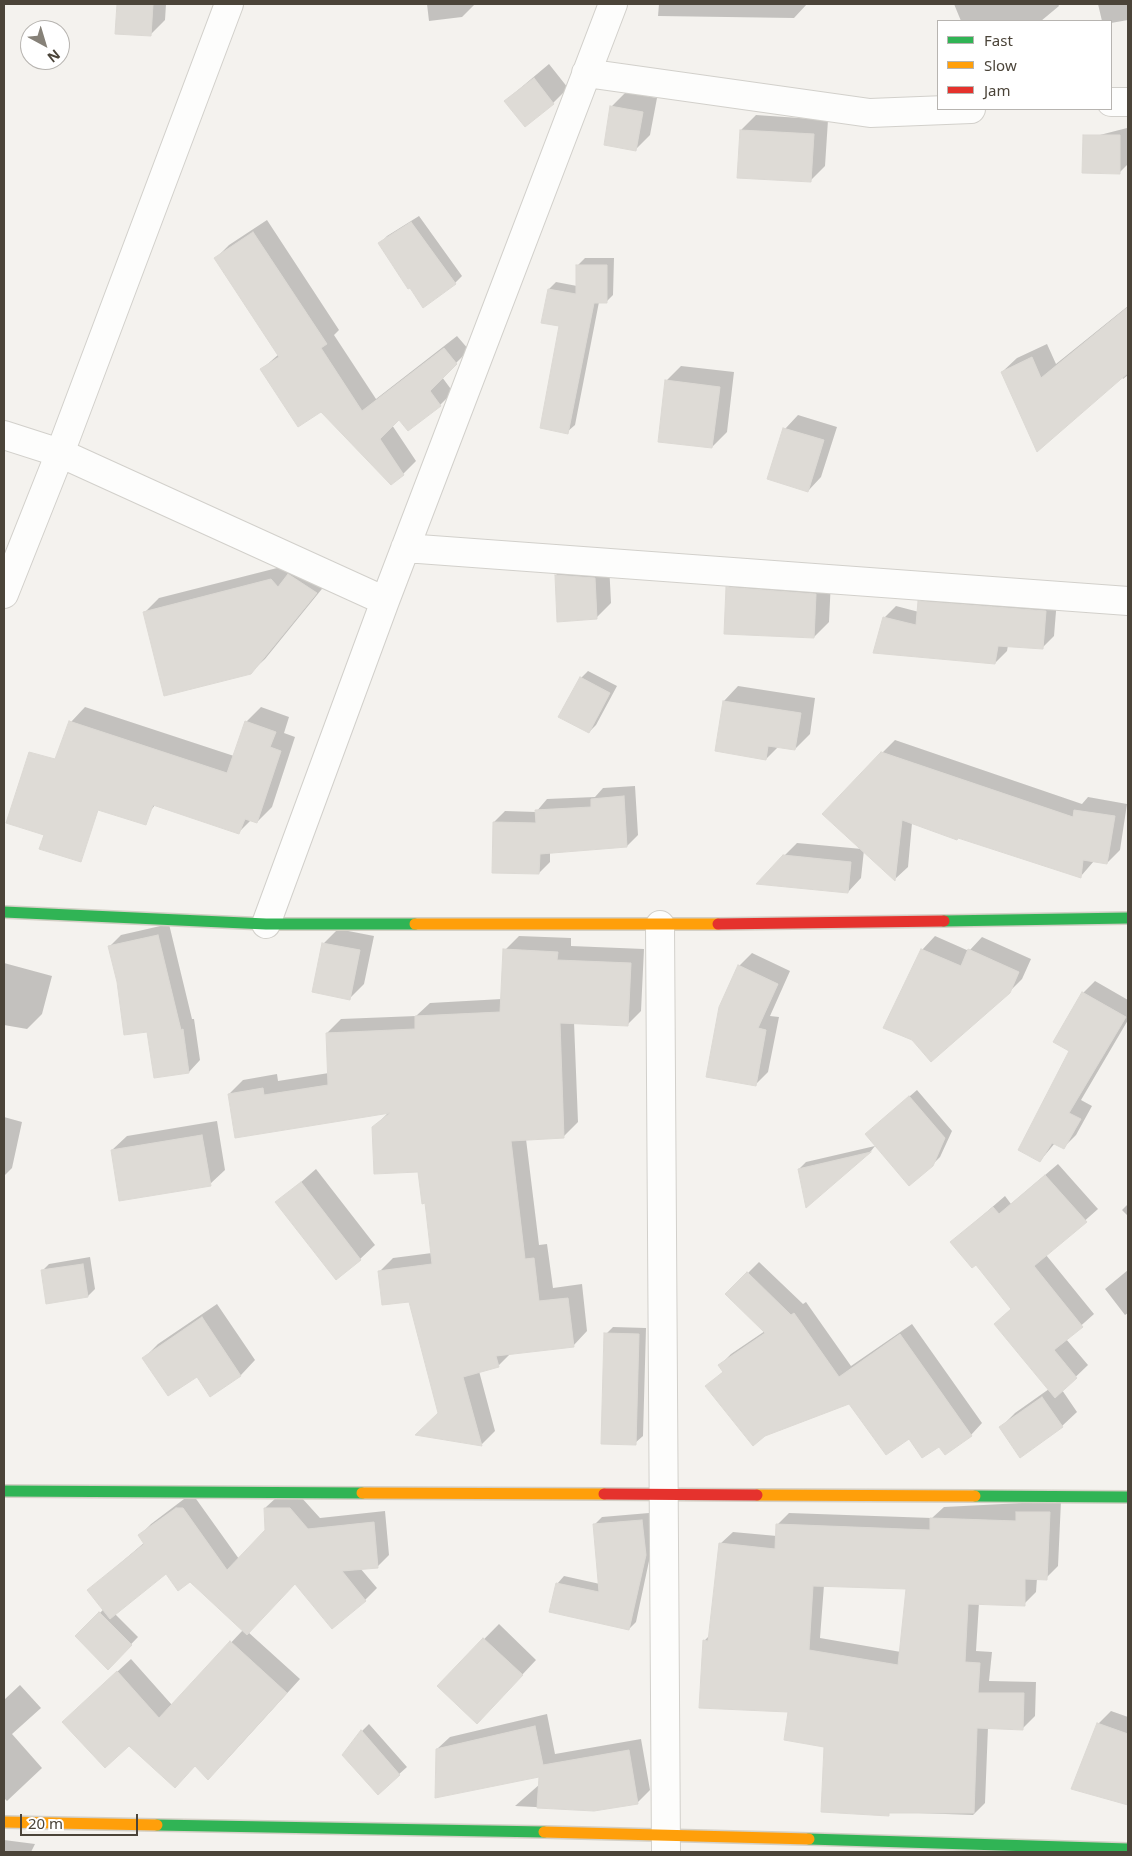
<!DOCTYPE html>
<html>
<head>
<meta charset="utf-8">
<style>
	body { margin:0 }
	#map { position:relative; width:1132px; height:1856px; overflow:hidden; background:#f4f2ee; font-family:"Noto Sans",sans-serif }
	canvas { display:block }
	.frame { position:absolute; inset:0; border:5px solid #4b4439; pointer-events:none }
	.legend { position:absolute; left:937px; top:20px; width:175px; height:90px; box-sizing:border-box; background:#fff; border:1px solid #b7b4b0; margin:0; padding:6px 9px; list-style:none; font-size:15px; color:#4b4439 }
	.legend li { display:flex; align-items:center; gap:10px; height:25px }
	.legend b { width:25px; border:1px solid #b7b4b0 }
	.north { position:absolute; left:20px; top:20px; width:50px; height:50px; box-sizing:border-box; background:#fff; border:1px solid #b7b4b0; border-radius:50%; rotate:141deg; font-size:14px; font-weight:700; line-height:20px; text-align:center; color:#4b4439 }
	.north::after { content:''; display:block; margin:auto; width:18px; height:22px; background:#868178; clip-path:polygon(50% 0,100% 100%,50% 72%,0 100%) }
	.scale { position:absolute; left:20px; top:1814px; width:118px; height:22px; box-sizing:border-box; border:2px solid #4b4439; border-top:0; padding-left:6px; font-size:15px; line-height:18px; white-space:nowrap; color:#4b4439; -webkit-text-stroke:4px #fff; paint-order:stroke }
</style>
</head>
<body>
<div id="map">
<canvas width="1132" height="1856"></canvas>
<div class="frame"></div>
<ul class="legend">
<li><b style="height:6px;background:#30b455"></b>Fast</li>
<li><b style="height:6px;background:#ff9f0a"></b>Slow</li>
<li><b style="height:6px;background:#e5322d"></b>Jam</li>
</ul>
<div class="north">N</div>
<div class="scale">20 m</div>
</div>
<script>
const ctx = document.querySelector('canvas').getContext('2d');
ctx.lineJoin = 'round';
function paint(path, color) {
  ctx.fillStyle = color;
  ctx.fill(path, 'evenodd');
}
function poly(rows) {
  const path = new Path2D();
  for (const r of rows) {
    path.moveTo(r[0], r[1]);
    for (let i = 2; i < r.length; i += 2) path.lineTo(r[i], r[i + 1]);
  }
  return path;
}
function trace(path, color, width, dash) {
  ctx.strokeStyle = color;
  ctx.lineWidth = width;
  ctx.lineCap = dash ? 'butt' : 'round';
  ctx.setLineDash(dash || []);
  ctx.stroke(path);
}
const shadow = poly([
	[118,4,166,4,165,20,150,35,116,32],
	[427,4,475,4,462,17,429,21],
	[659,4,807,4,794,18,658,16],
	[954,4,1058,4,1059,6,1041,21,961,21],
	[1098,4,1128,4,1128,20,1111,23,1102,21],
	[549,64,568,88,553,103,505,101],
	[626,92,657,98,650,135,635,150,611,107],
	[756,115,828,120,825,166,810,181,741,130],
	[1127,128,1127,165,1119,173,1092,137],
	[419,216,462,276,455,283,380,243,387,236],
	[267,220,339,330,334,335,376,399,457,336,469,350,442,377,453,392,440,405,399,418,392,425,416,461,403,474,321,410,262,369,279,354,216,258,229,245],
	[585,258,614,258,613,295,606,302,599,302,575,425,567,432,560,325,549,289,556,282,577,286,578,265],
	[1128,306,1128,375,1123,379,1122,377,1038,450,1002,372,1017,358,1047,344,1056,364],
	[681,366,734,372,727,432,712,447,667,380],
	[798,415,837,427,821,477,808,491,785,429],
	[570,560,609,563,611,603,596,618,556,575],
	[285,566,330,579,265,659,250,673,145,612,159,598],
	[742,573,831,580,829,622,814,637,728,588],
	[931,590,1057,599,1054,636,1042,648,1008,645,1007,651,995,663,884,618,896,606,919,612,920,602],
	[588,671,617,686,596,725,589,732,581,678],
	[738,686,815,698,810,734,795,749,779,746,766,759,724,701],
	[85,707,234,756,246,722,261,707,289,717,284,733,295,737,272,807,257,822,251,820,239,832,156,804,151,810,71,722],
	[895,740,1082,804,1088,797,1127,804,1120,850,1107,863,1094,861,1081,876,959,837,957,839,912,823,908,867,895,879,864,850,861,878,848,892,784,856,797,843,862,849,882,753],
	[635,786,638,835,627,846,550,852,550,862,539,873,494,822,505,811,536,812,547,799,595,797,603,788],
	[169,924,192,1019,194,1019,200,1060,189,1072,148,1031,118,981,110,946,121,935],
	[338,929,374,936,364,984,349,999,323,944],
	[519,936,571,938,571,946,644,949,641,1011,627,1025,574,1022,578,1122,564,1136,526,1139,539,1245,547,1244,553,1288,582,1284,587,1331,573,1346,511,1353,498,1366,479,1371,495,1431,481,1445,440,1412,410,1300,379,1272,393,1258,432,1253,426,1202,419,1171,373,1128,389,1112,229,1094,243,1080,277,1074,278,1081,329,1073,327,1033,341,1019,416,1016,430,1003,502,999,505,950],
	[935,936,969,951,982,937,1031,959,1022,979,1009,992,922,950],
	[752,953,790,971,770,1016,779,1017,768,1072,755,1085,739,966],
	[4,963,52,976,42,1014,27,1029,4,1025],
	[1095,981,1128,1000,1128,1020,1081,1100,1092,1106,1076,1135,1064,1147,1055,1143,1040,1161,1071,1051,1083,993],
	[917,1090,952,1131,940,1157,932,1165,874,1127],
	[4,1117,22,1122,12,1168,4,1176],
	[217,1121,225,1170,210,1184,112,1150,127,1136],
	[875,1146,871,1151,807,1205,799,1169,806,1162],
	[1058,1164,1098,1209,1046,1255,1094,1314,1066,1339,1088,1365,1062,1390,1077,1412,1062,1426,1001,1427,1015,1413,1049,1389,996,1324,1012,1308,976,1263,952,1242,1005,1196,1011,1204],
	[316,1169,375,1245,360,1259,277,1203],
	[1128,1204,1128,1216,1122,1210],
	[90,1257,95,1289,88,1296,47,1303,42,1271,49,1264],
	[759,1262,803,1304,806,1302,851,1366,912,1324,982,1423,971,1435,945,1453,940,1445,909,1437,849,1402,707,1386,724,1371,720,1365,731,1354,765,1331,727,1294],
	[1128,1270,1128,1313,1125,1315,1105,1289],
	[217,1304,255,1360,241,1375,211,1395,197,1375,144,1358,158,1344],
	[613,1327,646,1328,643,1436,635,1443,606,1334],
	[188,1496,194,1496,239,1559,266,1530,265,1508,277,1497,301,1497,320,1518,385,1511,389,1555,377,1567,360,1568,377,1588,365,1600,333,1627,295,1582,248,1632,300,1679,221,1766,195,1765,129,1744,77,1709,131,1659,172,1705,243,1630,190,1580,166,1572,115,1614,138,1637,108,1668,76,1636,104,1609,89,1590,145,1542,140,1535,151,1524],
	[1061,1501,1058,1566,1046,1578,1037,1578,1036,1592,1024,1604,979,1603,976,1651,992,1652,989,1681,1036,1682,1035,1716,1023,1728,988,1727,985,1803,973,1815,890,1812,888,1814,790,1711,704,1641,710,1635,720,1544,733,1532,777,1536,777,1525,789,1513,932,1518,944,1507],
	[824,1585,908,1588,901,1652,820,1638],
	[649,1513,652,1547,636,1622,629,1629,557,1584,564,1576,600,1584,595,1524,602,1517],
	[499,1624,536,1660,491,1708,438,1686],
	[20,1685,41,1708,12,1734,42,1768,7,1801,4,1798,4,1700],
	[1111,1711,1128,1717,1128,1803,1073,1788,1098,1724],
	[547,1714,555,1754,641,1739,650,1790,637,1803,594,1810,515,1806,540,1784,540,1775,437,1749,450,1737],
	[369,1724,407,1767,378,1793,362,1731],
	[4,1840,35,1844,31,1852,4,1852]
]);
const building = poly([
	[117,4,153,4,151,36,115,34,117,4],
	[534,78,554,104,525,127,504,101,534,78],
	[610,106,643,112,636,151,604,145,610,106],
	[740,130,814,134,811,182,737,178,740,130],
	[1083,135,1120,135,1120,174,1082,173,1083,135],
	[411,222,456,284,423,308,410,288,408,289,378,243,411,222],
	[253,232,327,344,321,348,362,411,444,348,457,364,430,391,441,406,408,431,399,420,380,439,404,475,391,485,321,412,298,427,260,369,279,357,214,258,253,232],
	[576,265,607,265,607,303,594,303,568,434,540,428,559,326,541,323,548,289,576,294,576,265],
	[1128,307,1128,373,1037,452,1001,372,1032,357,1041,378,1128,307],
	[665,380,720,387,712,448,658,442,665,380],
	[783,428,824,440,808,492,767,479,783,428],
	[288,574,317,593,251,674,164,696,143,612,271,579,278,587,288,574],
	[555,575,595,578,597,619,557,622,555,575],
	[726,587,816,594,814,638,724,634,726,587],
	[918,601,1046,611,1043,649,998,646,995,664,873,653,883,617,916,625,918,601],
	[580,677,610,693,589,733,558,717,580,677],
	[723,701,801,713,795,750,768,746,766,760,715,751,723,701],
	[69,721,227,773,245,721,276,732,270,747,281,751,257,823,245,819,239,834,153,805,146,825,98,810,81,862,39,849,44,835,6,823,29,752,55,759,69,721],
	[881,752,1073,817,1074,810,1115,816,1107,864,1083,860,1081,878,958,838,957,840,902,820,895,881,822,814,881,752],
	[624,796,627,847,540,854,539,874,492,873,493,822,536,823,535,810,591,807,591,799,624,796],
	[783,855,851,862,848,893,756,884,783,855],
	[158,935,181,1030,183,1029,189,1073,154,1078,147,1032,124,1035,117,982,108,946,158,935],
	[322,943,360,950,350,1000,312,992,322,943],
	[503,949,558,952,557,960,631,963,628,1026,560,1023,564,1138,511,1141,525,1259,534,1258,539,1301,568,1298,574,1347,496,1356,499,1367,463,1377,482,1446,415,1435,438,1413,409,1302,382,1305,378,1271,432,1264,425,1203,422,1204,418,1172,374,1174,372,1127,390,1113,235,1138,228,1094,263,1088,264,1095,328,1085,326,1033,415,1029,415,1016,500,1012,503,949],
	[921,949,961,966,968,949,1019,972,1010,993,931,1062,912,1040,883,1028,921,949],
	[738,965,778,984,758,1028,766,1030,756,1086,706,1077,719,1007,738,965],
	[1082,992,1126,1017,1069,1113,1081,1119,1064,1149,1052,1143,1040,1162,1018,1150,1069,1051,1053,1042,1082,992],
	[909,1096,945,1138,933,1166,909,1186,865,1134,909,1096],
	[202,1135,211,1186,119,1201,111,1150,202,1135],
	[871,1152,806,1208,798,1169,871,1152],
	[1045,1175,1087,1222,1034,1266,1083,1327,1054,1350,1077,1378,1055,1398,994,1324,1011,1309,976,1265,972,1268,950,1242,993,1207,999,1214,1045,1175],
	[301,1182,361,1260,336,1280,275,1202,301,1182],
	[83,1264,88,1297,46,1304,41,1270,83,1264],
	[747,1272,791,1315,794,1313,839,1377,900,1334,972,1436,945,1455,939,1447,922,1458,909,1439,886,1455,849,1404,765,1436,753,1446,705,1386,723,1372,718,1365,765,1333,725,1294,747,1272],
	[202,1317,241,1376,210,1397,197,1377,168,1396,142,1358,202,1317],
	[604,1333,639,1334,636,1445,601,1444,604,1333],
	[1042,1397,1063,1427,1020,1458,999,1427,1042,1397],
	[176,1508,183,1508,227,1570,265,1530,264,1508,290,1508,308,1529,374,1522,378,1568,342,1571,366,1601,332,1629,295,1584,247,1635,190,1582,178,1591,166,1574,110,1619,87,1590,144,1544,138,1535,176,1508],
	[1016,1512,1050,1512,1047,1580,1025,1579,1025,1606,968,1604,965,1662,980,1663,978,1693,1024,1693,1023,1730,977,1728,974,1813,889,1813,889,1816,821,1812,824,1747,784,1740,788,1712,699,1708,703,1640,708,1641,719,1543,775,1549,776,1524,930,1530,930,1518,1016,1521,1016,1512],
	[813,1586,906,1589,898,1665,809,1650,813,1586],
	[642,1520,646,1555,629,1630,549,1612,556,1583,599,1592,593,1524,642,1520],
	[99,1612,132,1645,108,1670,75,1636,99,1612],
	[483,1638,523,1675,477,1724,437,1686,483,1638],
	[230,1641,287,1693,208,1780,195,1766,175,1788,129,1746,105,1768,62,1722,117,1671,159,1718,230,1641],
	[1097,1723,1128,1734,1128,1805,1071,1789,1097,1723],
	[535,1726,543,1765,629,1750,638,1804,594,1811,537,1808,539,1777,435,1798,436,1749,535,1726],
	[361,1730,400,1775,378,1795,342,1755,361,1730]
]);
const street = poly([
	[586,73,870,113,971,109],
	[1111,102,1128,102],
	[4,435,60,453,385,601],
	[405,548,1128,601],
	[4,594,60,453,229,4],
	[266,924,385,601,613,4],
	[660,925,666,1852]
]);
const fast = poly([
	[4,912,266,924,415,924],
	[944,921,1128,918],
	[4,1491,362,1493],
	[975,1496,1128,1497],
	[157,1825,544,1832],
	[809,1839,1128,1849]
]);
const slow = poly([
	[415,924,718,924],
	[362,1493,604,1494],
	[757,1495,975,1496],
	[4,1822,157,1825],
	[544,1832,809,1839]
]);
const jam = poly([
	[718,924,944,921],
	[604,1494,757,1495]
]);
paint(shadow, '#0003');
paint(building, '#dedbd6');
trace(building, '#dcd9d4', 1);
trace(street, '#d2d0cb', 30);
trace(fast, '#d3cfc5', 14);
trace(slow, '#d3cfc5', 14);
trace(jam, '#d3cfc5', 14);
trace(street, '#fdfdfc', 28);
trace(fast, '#30b455', 11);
trace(slow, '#ff9f0a', 11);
trace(jam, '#e5322d', 11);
</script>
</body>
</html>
